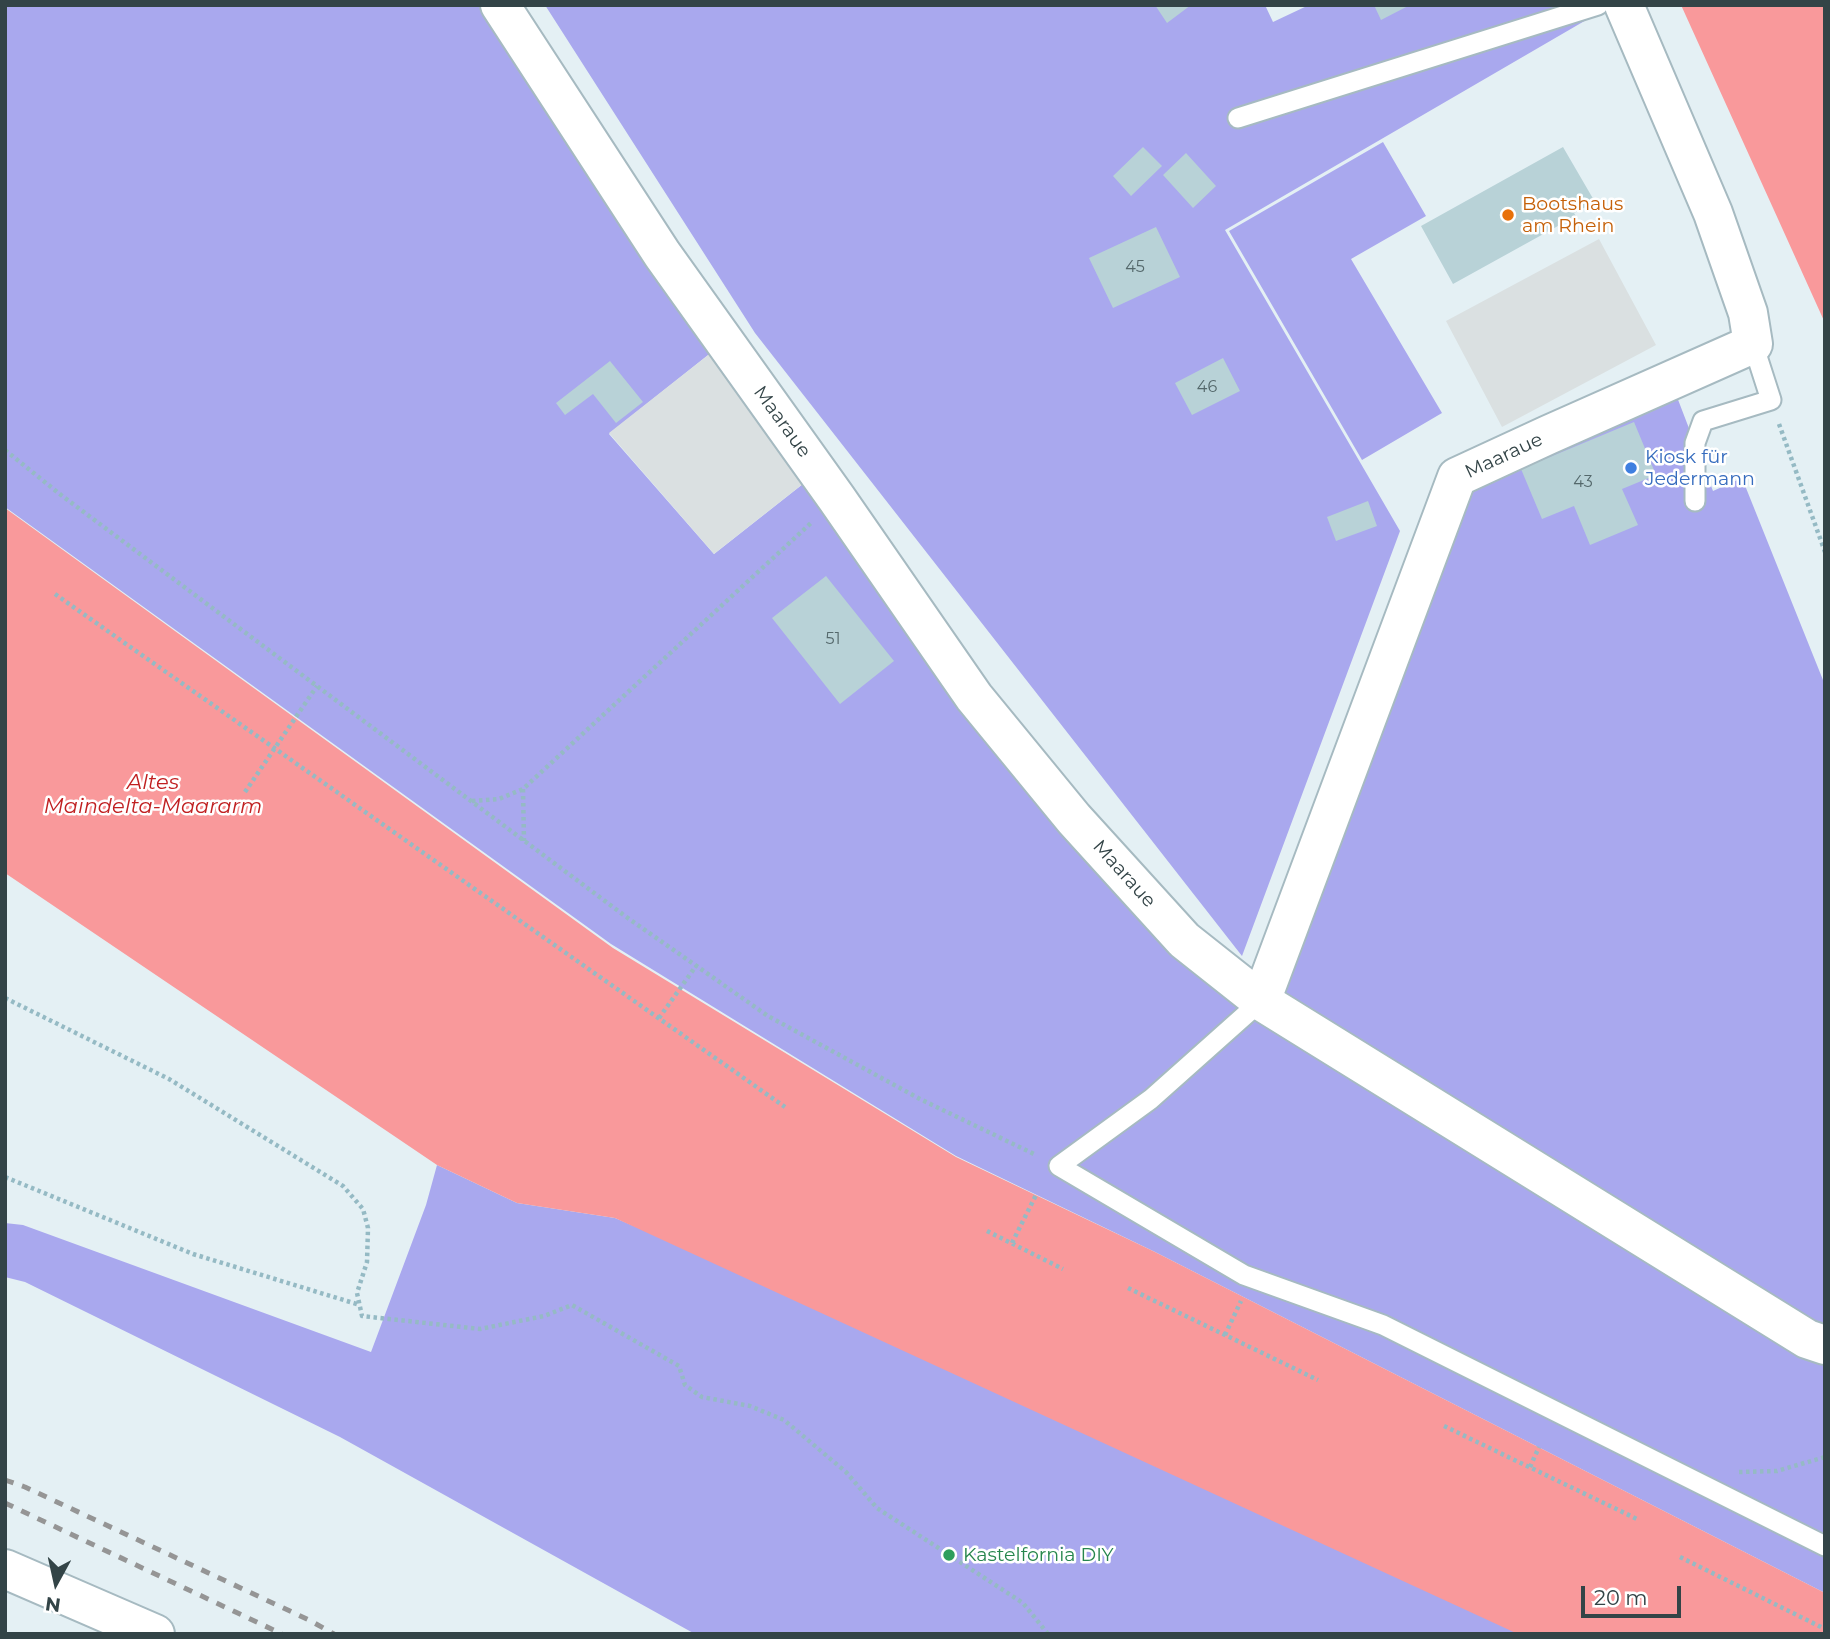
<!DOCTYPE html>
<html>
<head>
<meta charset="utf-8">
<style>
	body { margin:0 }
	#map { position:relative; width:1830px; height:1639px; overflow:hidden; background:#e4f0f4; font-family:Montserrat,sans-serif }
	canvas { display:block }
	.frame { position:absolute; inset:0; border:7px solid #334447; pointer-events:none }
	.north { position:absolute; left:21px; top:1548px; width:70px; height:70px; -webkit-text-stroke:5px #fff; paint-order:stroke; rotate:188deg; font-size:19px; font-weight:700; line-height:28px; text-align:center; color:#334447 }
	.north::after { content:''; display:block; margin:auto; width:24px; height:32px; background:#334447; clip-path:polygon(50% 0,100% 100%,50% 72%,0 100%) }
	.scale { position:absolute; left:1581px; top:1586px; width:100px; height:32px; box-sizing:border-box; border:4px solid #334447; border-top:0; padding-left:9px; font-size:21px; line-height:24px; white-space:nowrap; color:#334447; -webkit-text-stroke:5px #fff; paint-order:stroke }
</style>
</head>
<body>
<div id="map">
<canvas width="1830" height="1639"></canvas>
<div class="frame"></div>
<div class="north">N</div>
<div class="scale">20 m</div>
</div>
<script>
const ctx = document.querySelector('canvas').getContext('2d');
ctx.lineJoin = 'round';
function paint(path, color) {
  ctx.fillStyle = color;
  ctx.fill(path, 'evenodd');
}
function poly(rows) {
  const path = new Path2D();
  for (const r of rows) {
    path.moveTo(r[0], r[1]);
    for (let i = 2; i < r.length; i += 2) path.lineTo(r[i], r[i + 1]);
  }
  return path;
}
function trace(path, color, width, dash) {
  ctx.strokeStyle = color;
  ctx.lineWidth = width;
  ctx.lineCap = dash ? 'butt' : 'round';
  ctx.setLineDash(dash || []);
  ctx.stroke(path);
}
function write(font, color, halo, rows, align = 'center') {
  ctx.font = font + ' Montserrat,sans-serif';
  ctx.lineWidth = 5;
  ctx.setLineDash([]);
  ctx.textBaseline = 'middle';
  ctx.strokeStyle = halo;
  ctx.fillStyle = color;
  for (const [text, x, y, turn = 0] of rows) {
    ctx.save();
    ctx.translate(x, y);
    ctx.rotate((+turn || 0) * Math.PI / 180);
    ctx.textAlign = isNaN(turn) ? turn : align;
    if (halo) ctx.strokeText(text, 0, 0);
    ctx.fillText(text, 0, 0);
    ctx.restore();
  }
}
const green = poly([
	[5,5,484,5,717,348,609,434,714,554,813,476,1184,940,1825,1345,1825,1593,1155,1252,956,1156,611,944,5,507],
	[545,5,1265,5,1273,22,1309,5,1597,5,1600,12,1225,230,1400,531,1242,956,755,333],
	[1383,142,1426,216,1351,259,1442,413,1362,460,1229,231],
	[1677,397,1713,491,1742,478,1825,685,1825,1335,1271,996,1468,487],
	[437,1165,517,1203,615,1218,702,1255,1520,1634,695,1634,340,1437,25,1282,5,1277,5,1223,23,1225,371,1352,426,1205]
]);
const parking = poly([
	[1599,239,1656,345,1502,427,1446,321],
	[717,348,813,476,714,554,609,433]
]);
const water = poly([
	[1681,5,1825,5,1825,323,1778,219],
	[5,508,613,948,956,1157,1155,1252,1825,1593,1825,1634,1518,1634,615,1218,517,1203,437,1165,5,873]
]);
const building = poly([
	[1155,5,1191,5,1167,23],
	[1374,5,1410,5,1381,20],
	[1143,147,1162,166,1131,196,1113,176],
	[1563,147,1595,202,1574,213,1576,216,1453,284,1421,226],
	[1186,153,1216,186,1193,208,1163,175],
	[1156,227,1180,277,1113,308,1089,258],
	[1223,358,1240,391,1192,415,1175,383],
	[610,361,643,402,616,423,593,394,565,415,556,403],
	[1634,422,1656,475,1622,489,1638,525,1590,545,1574,506,1542,519,1521,469],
	[1368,501,1377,526,1336,541,1327,517],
	[826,576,894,661,840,704,772,618]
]);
const path = poly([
	[1779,424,1825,552],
	[5,450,61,495,625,916,768,1016,920,1099,1036,1155],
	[55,594,785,1107],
	[523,789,524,841],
	[245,792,317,686],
	[472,801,499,799,523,789,811,523],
	[5,998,169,1079,343,1186,363,1209,368,1228,367,1262,357,1293,362,1316,480,1329,544,1316,572,1305,679,1366,685,1385,702,1397,750,1406,784,1420,846,1472,877,1508,1023,1603,1048,1634],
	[659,1018,696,966],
	[5,1177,193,1254,360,1305],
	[987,1231,1063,1269],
	[1012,1243,1036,1195],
	[1128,1288,1318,1380],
	[1225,1335,1241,1301],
	[1444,1426,1637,1519],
	[1530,1467,1539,1447],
	[1739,1472,1777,1471,1825,1457],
	[1680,1557,1825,1629]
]);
const service = poly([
	[1238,118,1598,5],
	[1695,501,1695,443,1703,421,1771,400,1753,344],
	[1261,1001,1151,1099,1059,1166,1244,1275,1383,1325,1825,1546]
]);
const minor = poly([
	[500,5,662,254,837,499,974,697,1074,819,1184,940,1261,1001,1807,1339,1825,1345],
	[1261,1001,1457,477,1548,435,1753,344,1748,313,1713,213,1624,5],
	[5,1569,155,1634]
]);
const rail = poly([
	[5,1480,25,1487,309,1620,334,1634],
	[5,1503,282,1634]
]);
const markers = [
	[1508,215,7,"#e8710a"],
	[1631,468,7,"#3f7fe0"],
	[949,1555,7,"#2e9e5b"]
];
const numberNames = [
	["45",1135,267],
	["46",1207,387],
	["43",1583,482],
	["51",833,639]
];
const foodNames = [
	["Bootshaus",1522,204],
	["am Rhein",1522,226]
];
const streetNames = [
	["Maaraue",782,422,54],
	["Maaraue",1504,456,-25],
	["Maaraue",1124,874,48]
];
const shopNames = [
	["Kiosk für",1645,457],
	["Jedermann",1645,479]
];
const leisureNames = [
	["Kastelfornia DIY",963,1555]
];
const waterNames = [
	["Altes",153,783],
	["Maindelta-Maararm",153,807]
];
paint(green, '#a9a8ee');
paint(parking, '#dae0e1');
paint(water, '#f9999b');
paint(building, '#b8d2d7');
trace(service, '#a6bac1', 23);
trace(minor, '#a6bac1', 42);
trace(path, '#95bac4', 4.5, [3.5, 3.5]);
trace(service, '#fff', 19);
trace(minor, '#fff', 38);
trace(rail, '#959595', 5, [9, 9]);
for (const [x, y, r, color] of markers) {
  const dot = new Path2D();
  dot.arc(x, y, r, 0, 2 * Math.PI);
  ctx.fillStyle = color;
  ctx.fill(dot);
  trace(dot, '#fff', 2.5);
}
write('16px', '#54686b', null, numberNames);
write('19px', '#c56008', '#fff', foodNames, 'left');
write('19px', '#334447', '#fff', streetNames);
write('19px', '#366cbe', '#fff', shopNames, 'left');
write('19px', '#27864d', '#fff', leisureNames, 'left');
write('italic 21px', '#c02021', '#fff', waterNames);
</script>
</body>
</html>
